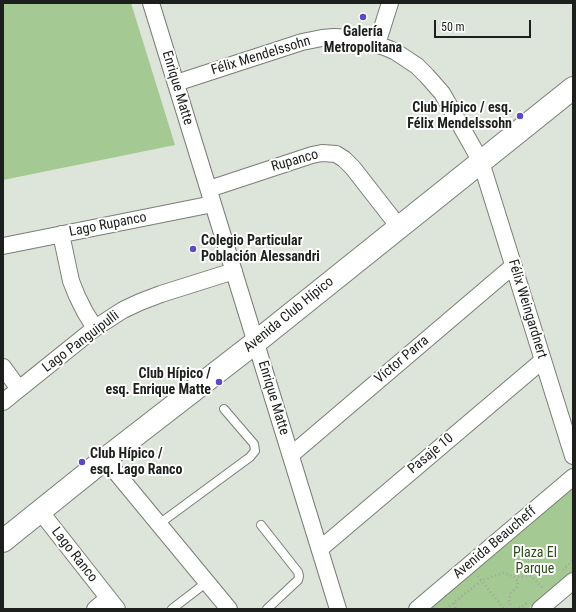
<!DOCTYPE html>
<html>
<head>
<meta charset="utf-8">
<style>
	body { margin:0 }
	#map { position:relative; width:576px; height:612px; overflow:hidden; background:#dde4d9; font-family:"Roboto Condensed",sans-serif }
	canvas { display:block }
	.frame { position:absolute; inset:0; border:4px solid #1c1f1b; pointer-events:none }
	.scale { position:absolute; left:434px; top:20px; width:97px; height:18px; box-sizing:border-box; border:2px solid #1c1f1b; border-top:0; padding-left:5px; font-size:12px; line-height:14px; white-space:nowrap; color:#1c1f1b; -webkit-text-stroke:3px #fff; paint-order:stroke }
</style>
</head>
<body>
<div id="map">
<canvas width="576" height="612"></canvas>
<div class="frame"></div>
<div class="scale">50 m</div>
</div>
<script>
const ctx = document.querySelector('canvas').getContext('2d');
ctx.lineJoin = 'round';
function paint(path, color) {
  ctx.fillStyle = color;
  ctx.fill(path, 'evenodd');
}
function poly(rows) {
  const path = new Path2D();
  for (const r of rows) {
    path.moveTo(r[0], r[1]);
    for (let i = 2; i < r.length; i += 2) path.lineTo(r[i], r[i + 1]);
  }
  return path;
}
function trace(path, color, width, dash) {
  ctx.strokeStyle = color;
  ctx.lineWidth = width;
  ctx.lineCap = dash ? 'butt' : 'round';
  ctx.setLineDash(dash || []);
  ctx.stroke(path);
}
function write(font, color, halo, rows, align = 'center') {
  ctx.font = font + ' "Roboto Condensed",sans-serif';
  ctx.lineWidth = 4;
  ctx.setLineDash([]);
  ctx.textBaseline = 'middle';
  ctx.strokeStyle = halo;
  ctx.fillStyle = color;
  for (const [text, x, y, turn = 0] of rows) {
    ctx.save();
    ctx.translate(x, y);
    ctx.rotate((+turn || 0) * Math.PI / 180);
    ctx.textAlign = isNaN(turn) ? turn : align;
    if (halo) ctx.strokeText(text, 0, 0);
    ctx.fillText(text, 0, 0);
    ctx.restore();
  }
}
const green = poly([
	[3,3,131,3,175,145,3,180],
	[573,487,573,571,528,609,428,609]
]);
const path = poly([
	[563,570,573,560],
	[478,576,504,609],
	[454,603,456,609],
	[446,609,482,580,503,573,515,577,531,576,543,588],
	[511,609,509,600,511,593,517,587,518,581,515,578],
	[515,609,522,607,527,603]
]);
const lane = poly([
	[159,524,250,457,255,451,254,444,224,409],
	[261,525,298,572,299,576,298,580,267,609],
	[172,609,207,582]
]);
const street = poly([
	[151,3,338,609],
	[377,44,390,3],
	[176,83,302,42,322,38,334,37,354,38,365,41,387,48,396,52,417,66,427,76,442,93,471,144,481,162,573,456],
	[209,189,312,155,322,153,336,154,344,159,353,168,399,227],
	[61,234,71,281,77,296,85,312,95,328],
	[3,246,213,204],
	[3,367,19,389],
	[3,402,95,328,123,310,140,302,161,294,234,271],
	[291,455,513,266],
	[105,459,229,609],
	[40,511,117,609],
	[320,549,543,360],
	[95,609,108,598],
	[417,609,573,477],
	[540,609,573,581]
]);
const secondary = poly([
	[3,541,105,459,256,342,573,88]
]);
const markers = [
	[363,17,4,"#5d49c1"],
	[520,116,4,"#5d49c1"],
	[193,249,4,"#5d49c1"],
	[219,382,4,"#5d49c1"],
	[82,462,4,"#5d49c1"]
];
const poiNames = [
	["Galería",363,32,"center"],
	["Metropolitana",363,48,"center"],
	["Club Hípico / esq.",512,108],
	["Félix Mendelssohn",512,124],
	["Colegio Particular",201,241,"left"],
	["Población Alessandri",201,257,"left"],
	["Club Hípico /",211,374],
	["esq. Enrique Matte",211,390],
	["Club Hípico /",90,454,"left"],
	["esq. Lago Ranco",90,470,"left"]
];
const streetNames = [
	["Félix Mendelssohn",261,56,-17],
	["Enrique Matte",177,88,73],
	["Rupanco",295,161,-16],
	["Lago Rupanco",108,225,-11],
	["Félix Weingardnert",527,309,73],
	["Avenida Club Hípico",289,315,-39],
	["Lago Panguipulli",81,342,-37],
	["Víctor Parra",402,360,-40],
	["Enrique Matte",273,398,73],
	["Pasaje 10",431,454,-40],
	["Avenida Beaucheff",495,543,-40],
	["Lago Ranco",74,555,52]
];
const parkNames = [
	["Plaza El",535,553],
	["Parque",535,569]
];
paint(green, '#a5c993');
trace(lane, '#787f75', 10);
trace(street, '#787f75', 18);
trace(secondary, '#787f75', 24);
trace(path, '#a1a79e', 2.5, [1, 3]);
trace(lane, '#fff', 8);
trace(street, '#fff', 16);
trace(secondary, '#fff', 22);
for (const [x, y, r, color] of markers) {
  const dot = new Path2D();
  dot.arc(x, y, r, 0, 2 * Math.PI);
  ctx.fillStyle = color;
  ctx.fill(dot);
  trace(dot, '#fff', 1.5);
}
write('bold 14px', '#1c1f1b', '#fff', poiNames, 'right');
write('14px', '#1c1f1b', '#fff', streetNames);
write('14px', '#2d4e18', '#fff', parkNames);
</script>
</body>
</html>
